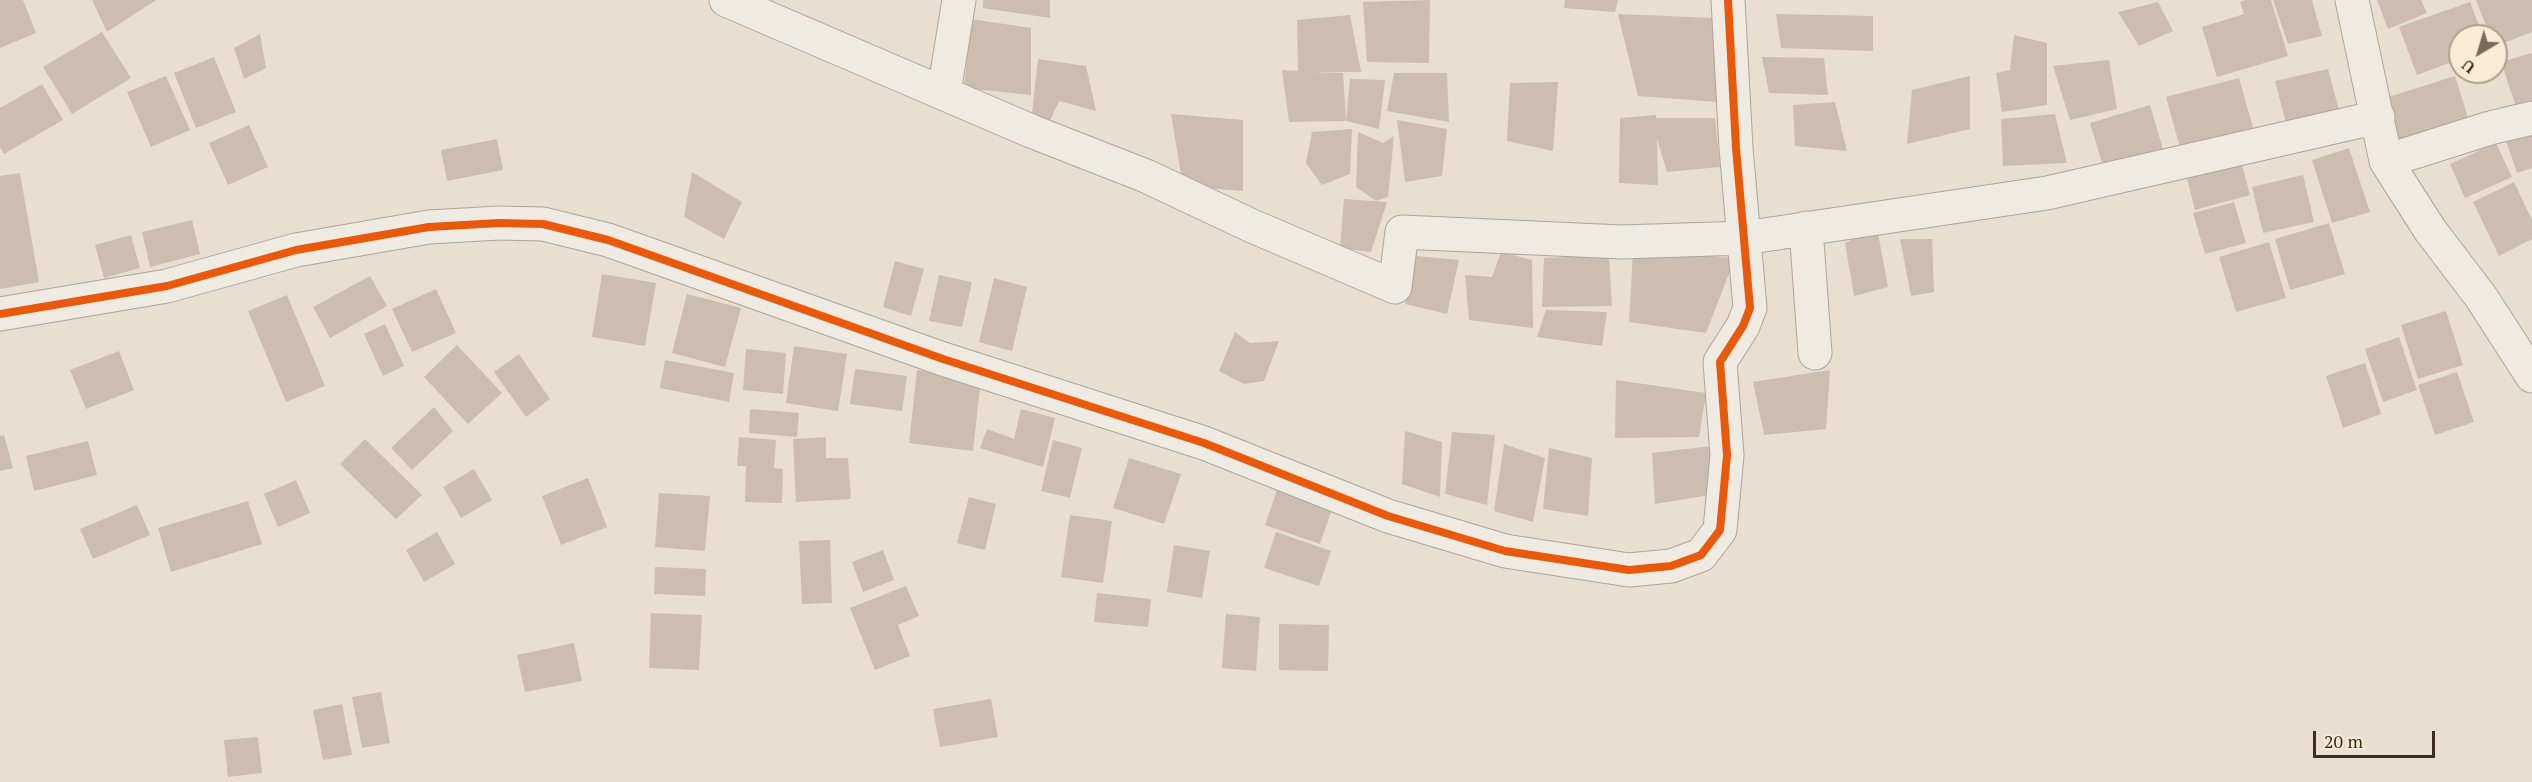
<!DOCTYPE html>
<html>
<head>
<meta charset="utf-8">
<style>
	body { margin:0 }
	#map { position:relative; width:2532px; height:782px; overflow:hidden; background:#e8dfd0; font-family:"PT Serif",serif }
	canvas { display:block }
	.north { position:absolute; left:2448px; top:24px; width:60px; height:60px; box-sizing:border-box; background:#f8ecd6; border:2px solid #ad9f8c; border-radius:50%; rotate:218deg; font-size:16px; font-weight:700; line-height:24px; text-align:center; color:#3d2c1e }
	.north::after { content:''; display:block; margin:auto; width:21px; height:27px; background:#796b5c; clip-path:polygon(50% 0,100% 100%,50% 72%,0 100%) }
	.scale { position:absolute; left:2313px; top:731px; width:122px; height:27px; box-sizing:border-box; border:3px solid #3d2c1e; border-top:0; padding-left:8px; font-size:18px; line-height:21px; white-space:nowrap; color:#3d2c1e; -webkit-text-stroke:4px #f8ecd6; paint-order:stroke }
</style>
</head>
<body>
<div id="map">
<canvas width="2532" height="782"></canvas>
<div class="north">U</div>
<div class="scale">20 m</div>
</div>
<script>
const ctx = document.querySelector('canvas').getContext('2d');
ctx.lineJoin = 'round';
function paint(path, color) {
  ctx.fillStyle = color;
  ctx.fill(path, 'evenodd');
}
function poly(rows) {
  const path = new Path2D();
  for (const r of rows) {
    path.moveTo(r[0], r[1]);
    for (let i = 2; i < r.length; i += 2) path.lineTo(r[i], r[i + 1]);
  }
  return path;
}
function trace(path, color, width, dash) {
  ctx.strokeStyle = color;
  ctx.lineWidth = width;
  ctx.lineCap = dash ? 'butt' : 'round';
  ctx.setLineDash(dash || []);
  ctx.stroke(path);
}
const building = poly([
	[0,0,23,0,36,33,0,48],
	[92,0,156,0,107,32],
	[983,0,1050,0,1050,18,983,8],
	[1430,0,1429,63,1367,62,1363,2],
	[1565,0,1618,0,1615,12,1564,8],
	[2245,0,2271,0,2288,56,2217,77,2202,27,2244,14,2240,2],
	[2273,0,2312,0,2322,36,2288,44],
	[2377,0,2421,0,2427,13,2388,29],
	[2476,0,2532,0,2532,32,2496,46,2496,36,2490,36],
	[2158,2,2173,31,2139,46,2118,12],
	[2470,2,2483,36,2460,36,2460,59,2417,75,2399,27],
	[1618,14,1715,18,1718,102,1638,96],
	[1776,14,1873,16,1873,51,1781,48],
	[1350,15,1361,72,1312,72,1343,73,1346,121,1350,79,1385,80,1379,129,1346,121,1289,122,1282,70,1298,71,1297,20],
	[971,19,1031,28,1031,95,964,88],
	[102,32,131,78,72,114,43,67],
	[260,34,266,68,244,79,234,48],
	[2014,35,2047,43,2047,105,2002,112,1996,73,2010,70],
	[2532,53,2532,112,2519,116,2501,62],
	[214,57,236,112,196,128,174,73],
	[1762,57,1824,58,1828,95,1769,93],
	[1038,59,1086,66,1096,111,1059,101,1048,125,1031,122],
	[2109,60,2117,109,2070,120,2053,66],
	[2328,69,2340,114,2287,127,2275,81],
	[1394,73,1447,73,1449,122,1387,111],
	[166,76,190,130,151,147,127,92],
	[1970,76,1970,129,1907,144,1912,90],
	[2455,76,2471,127,2396,151,2379,100],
	[2239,78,2254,131,2181,151,2166,97],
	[1558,82,1553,151,1507,141,1510,83],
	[42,84,63,120,4,154,0,147,0,108],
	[1835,102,1847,151,1795,146,1793,105],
	[2150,105,2165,156,2105,173,2090,123],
	[1171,114,1243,120,1243,191,1183,186],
	[2055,114,2067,163,2003,166,2001,119],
	[1656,115,1656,118,1715,118,1720,167,1667,172,1657,139,1658,185,1619,183,1620,118],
	[1397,120,1447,129,1442,176,1405,182],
	[249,125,268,167,228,185,209,143],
	[1352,129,1350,174,1322,185,1306,163,1312,132],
	[1358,132,1383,143,1394,136,1388,197,1376,201,1356,187],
	[2532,132,2532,168,2517,173,2506,141],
	[497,139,503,170,447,181,441,150],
	[2496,143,2512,177,2465,198,2450,164],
	[2349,148,2370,212,2332,223,2312,160],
	[2240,157,2250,195,2195,210,2185,170],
	[692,172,742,202,724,239,684,217],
	[20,173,39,282,0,289,0,176],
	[2303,175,2314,222,2263,233,2252,187],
	[2514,182,2532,220,2532,239,2499,256,2473,202],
	[1344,199,1387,202,1371,252,1340,248],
	[2234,202,2246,243,2205,254,2193,213],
	[192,220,200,254,150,267,142,232],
	[2329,223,2345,274,2290,290,2275,239],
	[1877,228,1888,287,1854,296,1845,243],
	[131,235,140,268,104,278,95,245],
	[1900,239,1932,239,1934,292,1911,296],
	[2269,242,2286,298,2236,312,2219,257],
	[1501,252,1532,260,1533,328,1469,320,1465,275,1492,277],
	[1633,252,1735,258,1706,333,1629,322],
	[1609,255,1612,306,1542,307,1544,258],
	[1416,256,1459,260,1447,314,1405,304],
	[895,261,924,269,911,316,883,307],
	[602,274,656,283,645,346,592,337],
	[939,275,972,282,962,327,929,321],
	[370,276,387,306,330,338,313,307],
	[994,278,1027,287,1012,351,979,342],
	[436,289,456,333,412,352,392,309],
	[687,294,741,308,725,367,672,353],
	[287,295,325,386,286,402,248,311],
	[1546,310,1607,312,1602,346,1537,337],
	[2446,311,2463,365,2418,379,2401,325],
	[385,324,404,366,383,376,364,334],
	[1235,332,1250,343,1279,341,1264,381,1244,384,1219,371],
	[2399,337,2417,390,2383,402,2365,349],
	[457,345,502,393,468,424,424,377],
	[794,346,847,354,838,411,786,403],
	[746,349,786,353,783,394,743,390],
	[119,351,134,390,86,409,70,370],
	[519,354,550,399,526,417,494,372],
	[665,360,734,373,729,402,660,388],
	[2365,363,2381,414,2343,428,2326,376],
	[855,369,907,376,902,411,850,404],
	[917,370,981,378,973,451,909,443],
	[1830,370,1826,429,1764,435,1753,382],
	[2457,372,2474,422,2435,435,2418,385],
	[1616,380,1706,393,1699,437,1615,438],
	[434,407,453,431,412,470,391,448],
	[750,409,799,413,797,437,749,433],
	[1021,409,1055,418,1043,467,980,448,987,429,1014,439],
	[1405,431,1442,442,1440,497,1402,484],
	[1452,432,1495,435,1487,505,1445,494],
	[4,435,13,468,0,471,0,436],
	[739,437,776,440,774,468,783,469,782,503,745,502,746,466,737,466],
	[826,437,826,458,848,458,851,499,796,502,793,439],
	[365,439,422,495,396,519,340,464],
	[1053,440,1082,448,1070,498,1041,491],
	[88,441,97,475,34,491,26,456],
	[1504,444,1545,458,1533,522,1494,511],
	[1712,446,1709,495,1655,504,1652,453],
	[1549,448,1592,458,1588,516,1543,509],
	[1129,458,1181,474,1164,524,1113,508],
	[474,469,492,500,461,518,443,487],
	[588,478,607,527,561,545,542,496],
	[296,480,310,513,278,527,264,494],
	[1277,490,1332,509,1320,544,1265,525],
	[659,493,710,496,705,551,655,547],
	[969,497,996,504,985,550,957,543],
	[248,501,262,544,171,572,158,528],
	[137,505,150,535,93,559,80,529],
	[1070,515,1112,521,1103,583,1061,577],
	[437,532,455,564,424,582,406,550],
	[1276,532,1331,551,1319,586,1264,568],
	[830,540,832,603,802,604,799,541],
	[1174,545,1210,551,1202,598,1167,592],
	[883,550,894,580,863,592,852,562],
	[655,567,706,569,705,596,654,594],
	[906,586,919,616,898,625,910,656,875,670,850,608],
	[1097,593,1151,599,1148,627,1094,622],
	[651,613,702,615,699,670,649,668],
	[1226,614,1260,617,1256,671,1222,668],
	[1279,624,1329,625,1328,671,1279,670],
	[574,643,582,681,525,692,517,655],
	[381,692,390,743,362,748,352,697],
	[991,699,998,737,940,747,933,709],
	[342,704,352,755,323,760,313,710],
	[258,737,262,773,228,777,224,740]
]);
const street = poly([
	[726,0,1031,131,1146,176,1252,226,1395,287,1402,232,1622,242,1744,238,2047,193,2378,117],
	[2352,0,2386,161,2430,230,2481,297,2532,376],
	[944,92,959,0],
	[2386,161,2490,128,2532,118],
	[1806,228,1815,353],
	[0,314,167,286,296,250,429,227,499,223,543,224,608,240,943,359,1204,443,1388,516,1505,551,1629,570,1671,566,1701,555,1720,530,1727,455,1720,362,1743,326,1750,308,1736,148,1728,0]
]);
const cycleway = poly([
	[0,314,167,286,296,250,429,227,499,223,543,224,608,240,943,359,1204,443,1388,516,1505,551,1629,570,1671,566,1701,555,1720,530,1727,455,1720,362,1743,326,1750,308,1736,148,1728,0]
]);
paint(building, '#ccbdb0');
trace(street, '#ada498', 35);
trace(street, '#efeae2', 33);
trace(cycleway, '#e8590c', 8);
</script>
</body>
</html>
